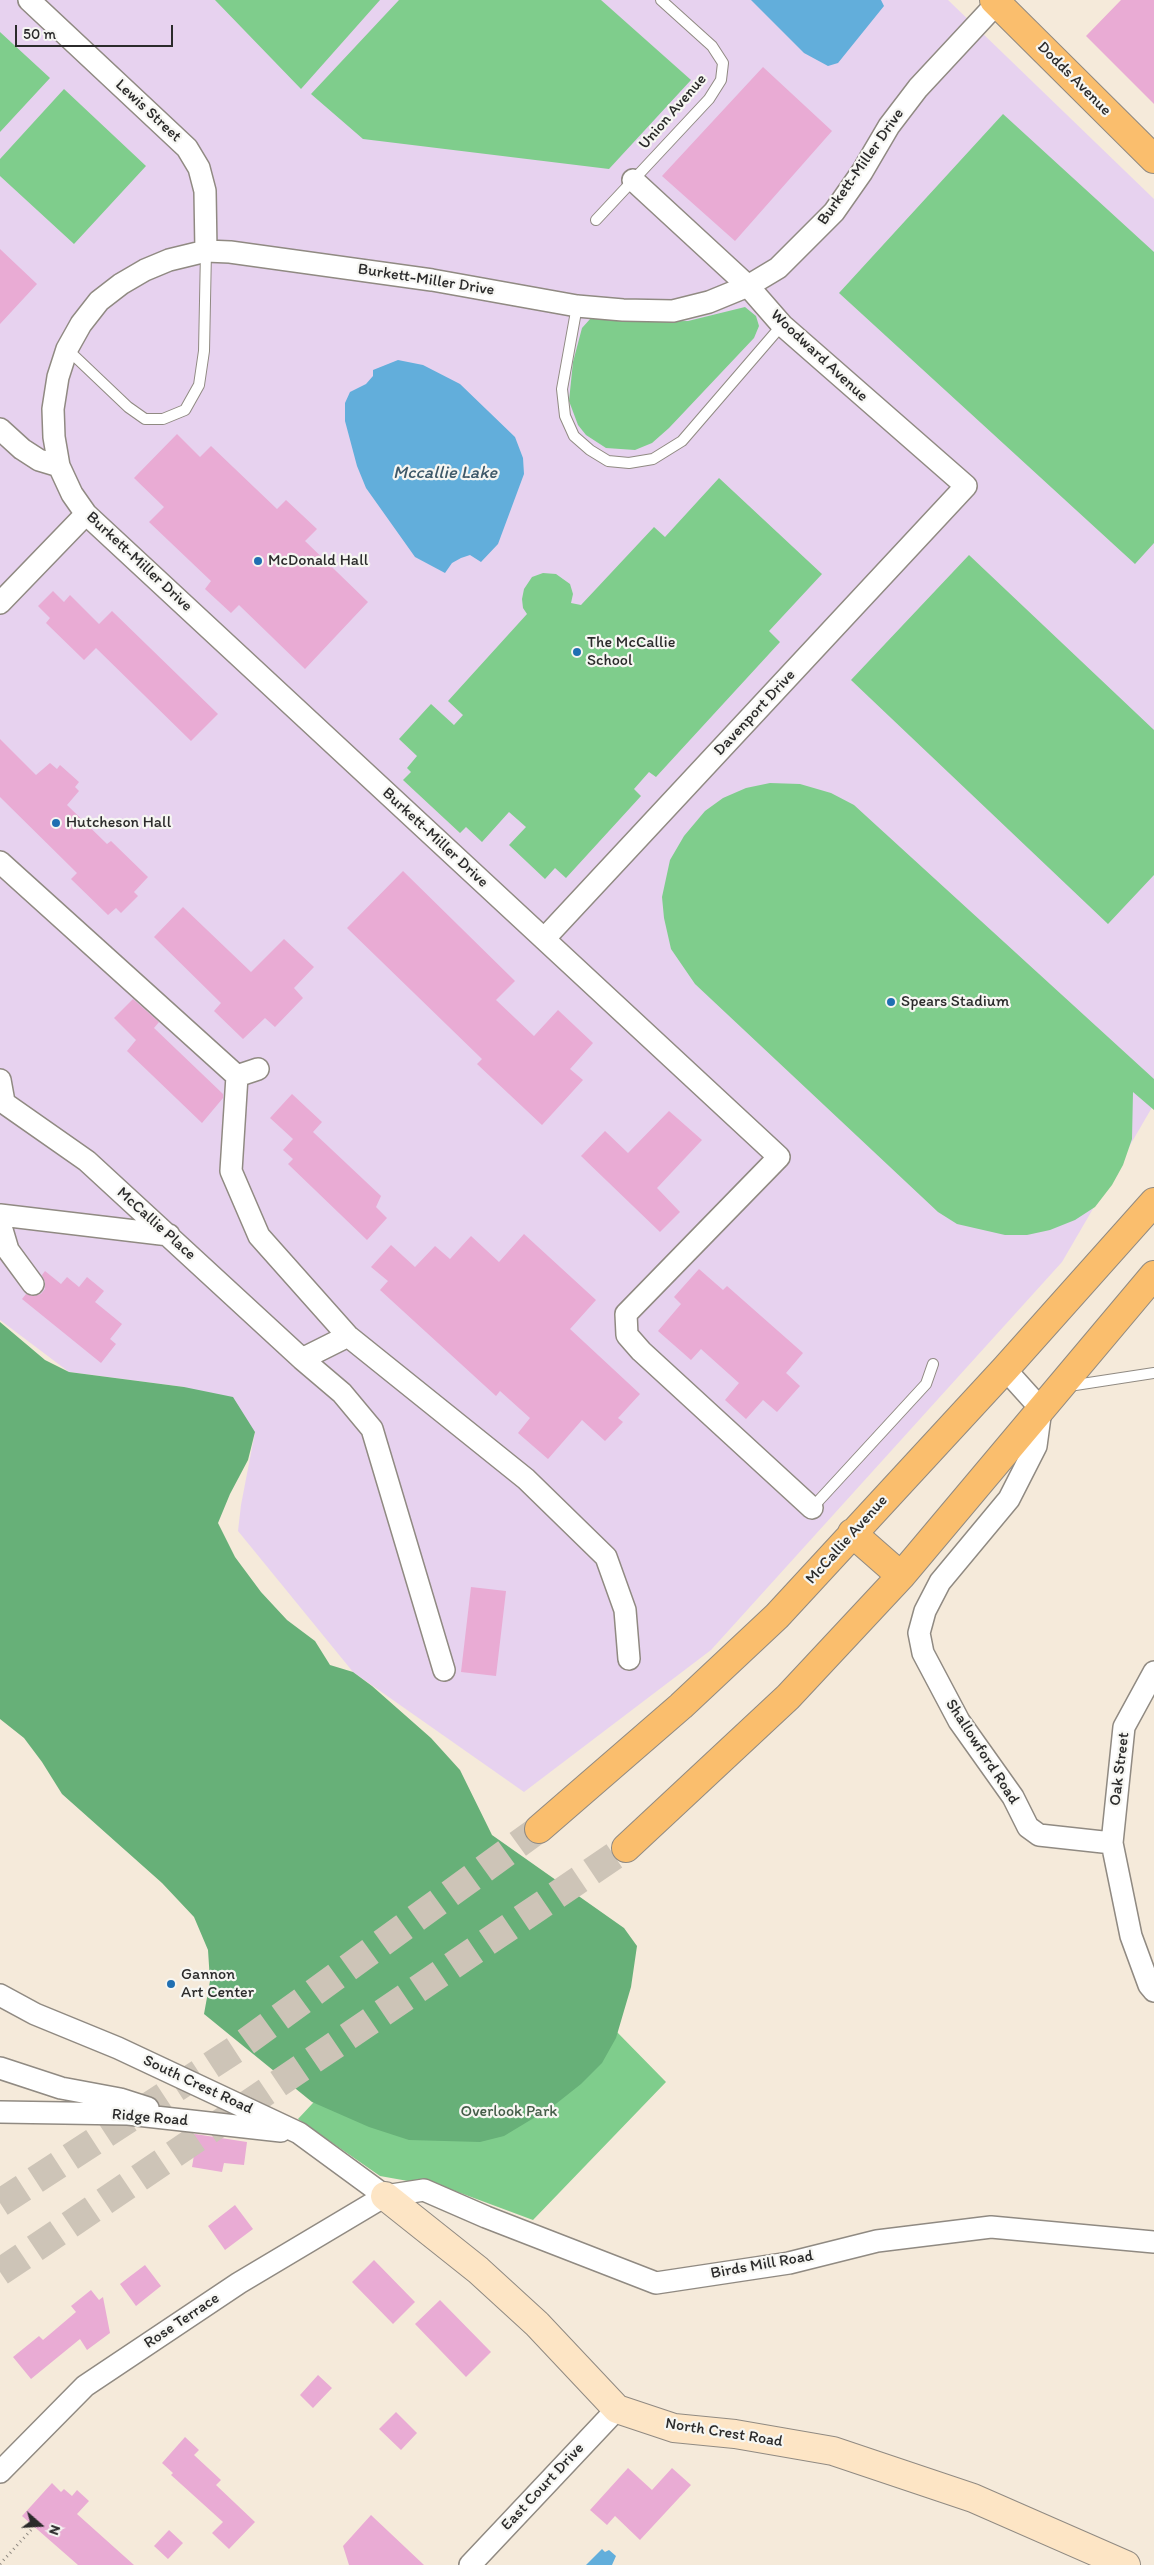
<!DOCTYPE html>
<html>
<head>
<meta charset="utf-8">
<style>
	body { margin:0 }
	#map { position:relative; width:1154px; height:2565px; overflow:hidden; background:#f5eada; font-family:Itim,sans-serif }
	canvas { display:block }
	.north { position:absolute; left:15px; top:2500px; width:50px; height:50px; -webkit-text-stroke:4px #f6f6f2; paint-order:stroke; rotate:109deg; font-size:14px; font-weight:700; line-height:20px; text-align:center; color:#2b2b2b }
	.north::after { content:''; display:block; margin:auto; width:18px; height:22px; background:#2b2b2b; clip-path:polygon(50% 0,100% 100%,50% 72%,0 100%) }
	.scale { position:absolute; left:15px; top:25px; width:158px; height:22px; box-sizing:border-box; border:2px solid #2b2b2b; border-top:0; padding-left:6px; font-size:15px; line-height:18px; white-space:nowrap; color:#2b2b2b; -webkit-text-stroke:4px #f6f6f2; paint-order:stroke }
</style>
</head>
<body>
<div id="map">
<canvas width="1154" height="2565"></canvas>
<div class="north">N</div>
<div class="scale">50 m</div>
</div>
<script>
const ctx = document.querySelector('canvas').getContext('2d');
ctx.lineJoin = 'round';
function paint(path, color) {
  ctx.fillStyle = color;
  ctx.fill(path, 'evenodd');
}
function poly(rows) {
  const path = new Path2D();
  for (const r of rows) {
    path.moveTo(r[0], r[1]);
    for (let i = 2; i < r.length; i += 2) path.lineTo(r[i], r[i + 1]);
  }
  return path;
}
function trace(path, color, width, dash) {
  ctx.strokeStyle = color;
  ctx.lineWidth = width;
  ctx.lineCap = dash ? 'butt' : 'round';
  ctx.setLineDash(dash || []);
  ctx.stroke(path);
}
function write(font, color, halo, rows, align = 'center') {
  ctx.font = font + ' Itim,sans-serif';
  ctx.lineWidth = 4.5;
  ctx.setLineDash([]);
  ctx.textBaseline = 'middle';
  ctx.strokeStyle = halo;
  ctx.fillStyle = color;
  for (const [text, x, y, turn = 0] of rows) {
    ctx.save();
    ctx.translate(x, y);
    ctx.rotate((+turn || 0) * Math.PI / 180);
    ctx.textAlign = isNaN(turn) ? turn : align;
    if (halo) ctx.strokeText(text, 0, 0);
    ctx.fillText(text, 0, 0);
    ctx.restore();
  }
}
const built = poly([
	[0,0,948,0,1154,199,1154,1104,1062,1262,711,1650,524,1792,353,1672,238,1531,241,1505,255,1432,184,1387,69,1372,0,1320]
]);
const green = poly([
	[215,0,380,0,301,89],
	[399,0,601,0,691,80,609,169,363,139,311,94],
	[0,32,50,78,0,132],
	[64,89,146,166,74,244,0,176,0,159],
	[1003,114,1154,252,1154,543,1135,564,839,293],
	[745,307,756,316,759,326,754,338,669,428,652,443,635,450,606,448,586,435,578,425,569,401,573,362,582,328,591,318,601,317,628,322,688,321],
	[719,478,822,574,769,631,780,642,656,777,649,772,634,789,641,796,566,878,555,868,545,879,509,845,526,827,509,812,482,842,466,827,460,833,403,780,411,772,407,768,417,756,399,739,431,704,454,725,463,715,448,701,527,614,523,608,522,599,524,589,532,577,543,573,556,574,570,584,573,594,571,603,581,605,654,527,665,537],
	[969,555,1154,730,1154,875,1108,924,851,680],
	[770,783,800,784,831,793,854,805,1154,1079,1154,1110,1133,1092,1132,1139,1123,1165,1112,1185,1095,1207,1075,1220,1050,1230,1027,1235,1005,1235,957,1224,938,1212,695,984,671,949,664,918,662,897,670,860,684,836,705,811,723,798,746,788],
	[412,1997,615,2030,666,2082,533,2220,447,2188,380,2176,298,2119]
]);
const forest = poly([
	[0,1322,45,1360,69,1372,184,1387,233,1397,255,1432,248,1460,230,1494,218,1523,235,1557,261,1592,287,1620,315,1641,330,1665,353,1672,372,1686,431,1738,460,1770,492,1835,624,1928,637,1946,631,1987,616,2038,602,2063,581,2084,552,2107,504,2136,480,2142,409,2140,369,2127,312,2102,204,2014,210,1981,208,1950,194,1917,162,1883,62,1794,42,1762,24,1738,0,1719]
]);
const water = poly([
	[751,0,881,0,884,6,838,63,828,66,804,53],
	[398,360,423,365,460,384,515,437,523,458,524,474,498,544,481,562,470,555,461,558,452,563,445,573,415,557,366,488,357,466,345,421,345,403,350,392,366,384,373,376,373,370],
	[602,2549,605,2552,609,2550,616,2556,612,2565,586,2565]
]);
const building = poly([
	[1121,0,1154,0,1154,104,1086,36],
	[763,67,832,131,735,241,662,176],
	[0,249,37,284,0,324],
	[177,434,200,457,211,446,277,509,286,500,317,529,305,541,368,602,305,669,239,605,231,613,205,589,211,581,149,522,164,507,134,478],
	[53,591,64,602,70,595,99,624,112,611,218,714,191,741,96,648,84,660,46,623,50,618,38,606],
	[0,739,36,775,50,763,57,769,60,765,79,782,75,787,79,791,67,805,107,844,111,841,148,877,134,892,138,896,121,913,116,908,108,915,71,879,77,873,0,797],
	[403,871,515,981,496,1000,534,1036,558,1010,593,1043,570,1069,583,1080,542,1125,477,1064,482,1059,347,928],
	[183,907,251,972,284,939,314,967,294,988,303,998,275,1027,265,1018,243,1039,214,1011,221,1003,154,937],
	[133,999,159,1022,154,1028,223,1094,223,1098,202,1123,127,1051,136,1040,114,1018],
	[292,1094,322,1122,313,1132,381,1196,376,1207,387,1218,367,1240,288,1164,293,1159,283,1150,293,1139,270,1118],
	[669,1111,702,1140,657,1188,680,1212,660,1232,581,1156,605,1131,628,1153],
	[524,1234,596,1300,570,1329,640,1394,618,1418,623,1422,605,1441,582,1420,548,1459,518,1433,530,1418,500,1391,496,1396,380,1290,388,1281,371,1267,391,1245,415,1267,435,1246,450,1259,471,1236,499,1262],
	[699,1269,723,1290,727,1286,803,1353,786,1373,800,1386,777,1412,763,1400,746,1419,725,1400,739,1383,701,1349,691,1360,658,1331,681,1304,674,1297],
	[45,1271,61,1284,67,1277,79,1287,87,1277,104,1291,95,1302,122,1324,110,1339,116,1344,101,1363,22,1299,26,1294,34,1296,41,1294,45,1289,45,1282,42,1275],
	[471,1587,506,1591,496,1676,461,1672],
	[195,2134,247,2142,244,2165,224,2163,222,2172,192,2167,194,2155,188,2154,191,2135],
	[235,2205,253,2229,225,2250,208,2226],
	[374,2260,415,2302,393,2324,352,2282],
	[145,2265,161,2286,136,2306,120,2284],
	[91,2290,99,2300,103,2297,110,2333,87,2350,80,2339,31,2379,13,2357,39,2336,43,2340,76,2312,71,2306],
	[440,2300,491,2352,466,2377,415,2324],
	[318,2375,332,2388,313,2408,300,2395],
	[396,2412,417,2433,401,2450,379,2429],
	[185,2437,199,2450,194,2455,221,2480,216,2485,255,2522,229,2549,212,2533,223,2522,171,2475,173,2473,162,2463],
	[628,2468,652,2490,672,2468,691,2485,640,2540,615,2516,607,2525,590,2510],
	[52,2483,61,2492,64,2489,72,2496,77,2490,89,2501,77,2514,134,2565,78,2565,22,2516],
	[371,2515,424,2565,349,2565,343,2546],
	[169,2530,183,2543,168,2559,154,2546]
]);
const primaryTunnel = poly([
	[0,2203,236,2049,539,1829],
	[0,2272,626,1848]
]);
const path = poly([
	[0,2564,32,2529]
]);
const lane = poly([
	[596,220,709,99,721,80,723,63,712,46,661,0],
	[577,306,562,389,565,416,574,436,590,450,608,461,629,463,653,459,682,441,782,325],
	[67,349,128,407,145,419,163,419,185,410,199,385,204,351,206,251],
	[1069,1386,1154,1373],
	[812,1508,926,1384,933,1364]
]);
const street = poly([
	[29,0,187,148,199,168,205,191,206,251],
	[0,429,22,449,39,460,59,466],
	[0,603,86,514],
	[0,862,237,1076,258,1069],
	[544,939,966,486,782,325,748,286,633,180],
	[237,1076,231,1171,259,1236,348,1336,526,1479,606,1557,625,1610,629,1659],
	[0,1080,4,1102],
	[0,1100,87,1161,302,1359,342,1393,372,1429,444,1670],
	[0,1215,169,1235],
	[0,1223,8,1250,33,1284],
	[302,1359,348,1336],
	[1005,1369,1041,1409,1036,1446,1009,1499,940,1582,925,1611,919,1633,923,1653,959,1721,1013,1797,1028,1827,1039,1835,1112,1843],
	[812,1508,641,1351,627,1335,626,1314,779,1157,86,514,72,494,59,466,54,437,53,409,58,377,67,349,81,324,99,301,121,284,145,270,169,260,206,251,230,252,432,280,577,306,623,310,673,311,709,302,748,286,778,268,834,212,862,172,889,126,918,88,997,3],
	[1154,1672,1124,1727,1112,1843,1131,1936,1149,1985,1154,1991],
	[0,1995,35,2014,118,2048,299,2133,385,2196],
	[0,2068,61,2088,120,2099,148,2108],
	[0,2112,128,2114,281,2131],
	[0,2472,85,2386,239,2283,385,2196,424,2190,486,2217,656,2283,789,2263,877,2241,991,2227,1154,2242],
	[470,2565,617,2409]
]);
const secondary = poly([
	[385,2196,478,2270,537,2324,617,2409,674,2428,735,2434,833,2451,973,2498,1126,2565]
]);
const primary = poly([
	[994,0,1154,159],
	[852,1533,901,1576],
	[539,1829,681,1706,777,1616,1005,1369,1154,1202],
	[626,1848,788,1697,901,1576,1154,1275]
]);
const markers = [
	[258,561,5,"#1f6fb2"],
	[577,652,5,"#1f6fb2"],
	[56,823,5,"#1f6fb2"],
	[891,1002,5,"#1f6fb2"],
	[171,1984,5,"#1f6fb2"]
];
const streetNames = [
	["Dodds Avenue",1074,79,45],
	["Lewis Street",148,111,43],
	["Union Avenue",673,112,-49],
	["Burkett-Miller Drive",861,167,-55],
	["Burkett-Miller Drive",426,280,9],
	["Woodward Avenue",819,356,43],
	["Burkett-Miller Drive",139,562,43],
	["Davenport Drive",755,713,-47],
	["Burkett-Miller Drive",435,838,43],
	["McCallie Place",156,1224,42],
	["McCallie Avenue",847,1540,-48],
	["Shallowford Road",982,1752,57],
	["Oak Street",1120,1769,-83],
	["South Crest Road",198,2085,25],
	["Ridge Road",150,2118,5],
	["Birds Mill Road",762,2265,-10],
	["Rose Terrace",182,2321,-34],
	["North Crest Road",724,2433,9],
	["East Court Drive",543,2487,-47]
];
const poiNames = [
	["McDonald Hall",268,561],
	["The McCallie",587,643],
	["School",587,661],
	["Hutcheson Hall",66,823],
	["Spears Stadium",901,1002],
	["Gannon",181,1975],
	["Art Center",181,1993]
];
const parkNames = [
	["Overlook Park",509,2112]
];
const waterNames = [
	["Mccallie Lake",445,473]
];
paint(built, '#e7d2ef');
paint(green, '#7fcd8c');
paint(forest, '#67b078');
paint(water, '#62aedb');
paint(building, '#e9abd4');
trace(primaryTunnel, '#cdc4b7', 28, [28, 14]);
trace(lane, '#908a82', 12);
trace(street, '#908a82', 24);
trace(secondary, '#908a82', 30);
trace(primary, '#908a82', 30);
trace(path, '#908a82', 3, [1, 4]);
trace(lane, '#fff', 10);
trace(street, '#fff', 21);
trace(secondary, '#fde5c5', 28);
trace(primary, '#fabe6d', 28);
for (const [x, y, r, color] of markers) {
  const dot = new Path2D();
  dot.arc(x, y, r, 0, 2 * Math.PI);
  ctx.fillStyle = color;
  ctx.fill(dot);
  trace(dot, '#f6f6f2', 2);
}
write('16px', '#2b2b2b', '#f6f6f2', streetNames);
write('16px', '#2b2b2b', '#f6f6f2', poiNames, 'left');
write('16px', '#445c48', '#f6f6f2', parkNames);
write('italic 18px', '#3e5969', '#f6f6f2', waterNames);
</script>
</body>
</html>
